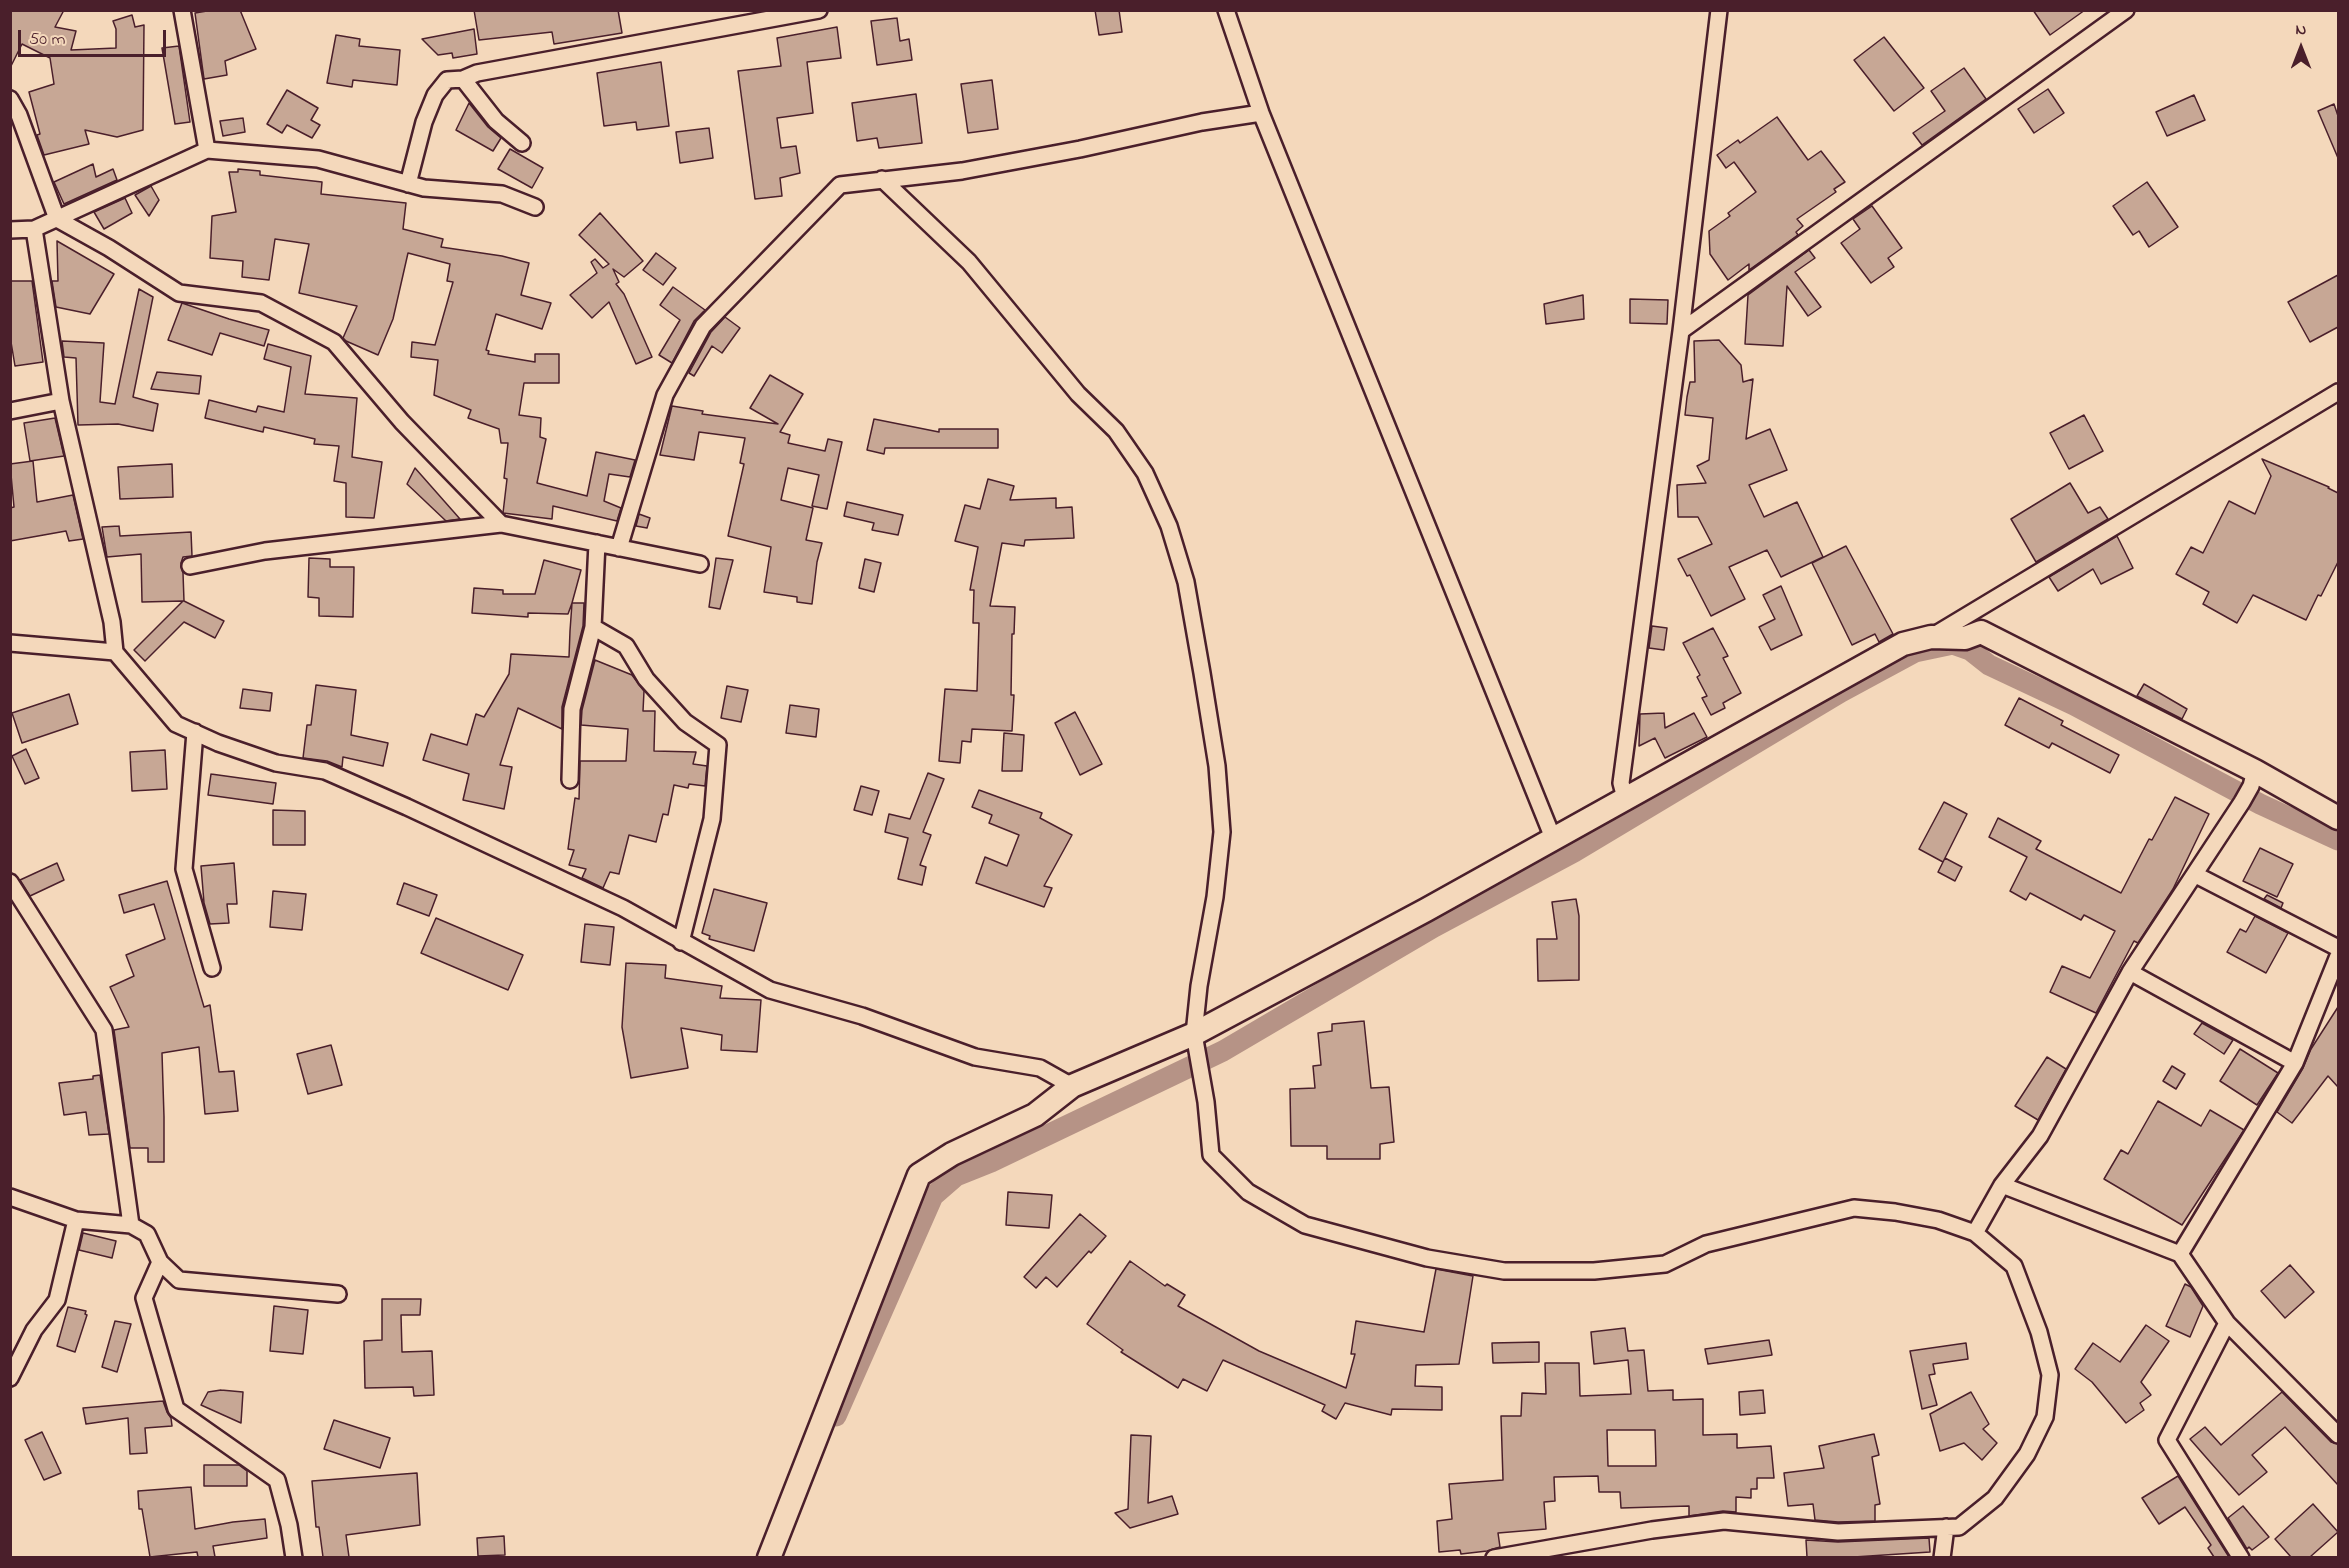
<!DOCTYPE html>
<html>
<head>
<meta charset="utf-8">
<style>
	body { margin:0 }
	#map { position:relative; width:2349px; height:1568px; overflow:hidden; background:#f4d8bb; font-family:"Indie Flower",sans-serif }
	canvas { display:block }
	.frame { position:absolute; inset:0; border:12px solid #4a1f2b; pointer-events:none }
	.north { position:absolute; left:2271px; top:18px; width:60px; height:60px; -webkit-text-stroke:4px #f4d8bb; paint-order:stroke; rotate:0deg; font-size:16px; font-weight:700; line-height:24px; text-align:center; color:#4a1f2b }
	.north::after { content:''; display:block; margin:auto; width:21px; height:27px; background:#4a1f2b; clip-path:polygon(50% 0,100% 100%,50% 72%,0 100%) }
	.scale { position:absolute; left:18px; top:30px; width:148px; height:27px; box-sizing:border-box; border:3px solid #4a1f2b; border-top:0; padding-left:8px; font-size:18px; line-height:21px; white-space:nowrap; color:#4a1f2b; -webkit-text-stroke:4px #f4d8bb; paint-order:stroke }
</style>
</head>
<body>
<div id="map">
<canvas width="2349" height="1568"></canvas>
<div class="frame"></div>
<div class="north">N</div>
<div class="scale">50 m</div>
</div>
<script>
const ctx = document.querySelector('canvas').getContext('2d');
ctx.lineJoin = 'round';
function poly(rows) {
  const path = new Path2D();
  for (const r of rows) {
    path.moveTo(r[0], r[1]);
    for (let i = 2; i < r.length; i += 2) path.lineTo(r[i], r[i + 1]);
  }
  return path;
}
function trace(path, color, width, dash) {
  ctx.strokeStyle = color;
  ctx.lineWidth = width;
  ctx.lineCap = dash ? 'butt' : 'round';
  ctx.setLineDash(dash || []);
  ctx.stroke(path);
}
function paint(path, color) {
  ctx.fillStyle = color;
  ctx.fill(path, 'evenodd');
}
const canal = poly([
	[836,1416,933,1196,956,1176,991,1162,1223,1051,1434,927,1574,852,1841,692,1915,652,1953,644,1970,650,1989,665,2074,705,2260,804,2338,840]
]);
const building = poly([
	[10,10,64,10,55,27,76,31,71,50,116,48,116,29,113,21,132,15,135,27,144,25,143,130,117,137,85,130,89,144,44,155,38,138,37,135,40,134,29,92,54,84,50,58,22,44,10,68,10,10],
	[213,10,240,10,256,49,225,61,227,75,204,79,195,13,213,10],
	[474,10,618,10,622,33,554,44,552,32,479,40,474,10],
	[1095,10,1119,10,1122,32,1099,35,1095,10],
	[2033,10,2085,10,2050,35,2033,10],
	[897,18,900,41,909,39,912,60,877,65,871,21,897,18],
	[837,27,841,58,807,62,813,113,777,118,781,148,796,146,800,173,780,178,782,196,755,199,738,71,781,66,777,38,837,27],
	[474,29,477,54,453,58,452,53,438,55,422,39,474,29],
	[336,35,360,39,359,46,400,50,397,85,353,80,352,87,327,83,336,35],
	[1884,37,1924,88,1894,111,1854,60,1884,37],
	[179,46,190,122,175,124,162,48,179,46],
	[661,62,669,126,637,130,636,122,604,126,597,73,661,62],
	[1964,68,1986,99,1922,145,1913,133,1945,111,1931,91,1964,68],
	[992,80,998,129,968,133,961,84,992,80],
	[2048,89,2064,113,2034,133,2018,109,2048,89],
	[287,90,318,108,311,120,320,125,312,138,287,125,282,133,267,124,287,90],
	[916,94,922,143,879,148,877,138,857,141,852,103,916,94],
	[2194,95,2205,120,2167,136,2156,112,2194,95],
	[469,103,488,127,501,138,493,151,456,130,469,103],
	[2334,104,2338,116,2338,158,2318,111,2334,104],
	[1777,117,1808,160,1821,151,1845,182,1834,189,1836,192,1797,219,1803,226,1796,232,1798,235,1749,270,1749,264,1728,280,1710,254,1709,231,1730,216,1728,213,1756,192,1734,162,1726,168,1717,155,1738,140,1740,143,1777,117],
	[243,118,245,132,223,136,220,121,243,118],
	[709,128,713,158,680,163,676,132,709,128],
	[510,149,543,168,532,188,498,169,510,149],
	[93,164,96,177,113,169,117,180,64,204,54,182,93,164],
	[238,169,260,171,260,175,322,182,321,194,406,203,403,229,443,239,441,247,502,256,529,263,521,295,551,303,542,329,496,314,486,350,489,351,488,354,535,362,535,354,559,354,559,383,524,383,519,415,541,418,540,437,546,439,537,483,587,496,596,452,635,460,630,477,609,474,604,501,621,508,617,521,553,506,552,519,503,513,507,479,504,478,508,443,501,443,499,429,468,418,471,410,434,395,438,360,411,357,412,342,435,345,453,282,447,281,450,264,408,253,393,319,378,355,346,341,343,338,357,306,299,293,309,244,275,239,269,280,242,277,243,261,210,258,212,216,236,212,229,172,238,172,238,169],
	[2147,182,2178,227,2149,247,2139,231,2133,235,2113,206,2147,182],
	[151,186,159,200,149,216,135,195,151,186],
	[125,198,132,213,104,229,94,212,125,198],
	[1872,206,1902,248,1888,258,1894,267,1871,283,1841,243,1860,229,1853,219,1872,206],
	[600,213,643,261,624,277,613,269,619,282,616,284,624,294,652,357,636,364,609,302,592,318,570,295,597,273,591,262,595,259,603,268,609,264,579,235,600,213],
	[57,241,114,274,90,314,56,307,52,281,58,281,57,241],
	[1809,250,1815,258,1795,272,1821,307,1808,316,1787,286,1783,346,1745,344,1748,295,1809,250],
	[656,253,676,268,663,285,643,270,656,253],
	[2338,275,2338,327,2310,342,2288,302,2338,275],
	[10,281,32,281,43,362,15,366,10,336,10,281],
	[673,287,705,310,694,321,672,363,659,355,680,320,660,305,673,287],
	[139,289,153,297,133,397,158,404,153,431,118,424,78,425,76,358,64,357,62,341,104,343,100,402,115,404,139,289],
	[1583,295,1584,319,1546,324,1544,304,1583,295],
	[1630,299,1668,300,1667,324,1630,323,1630,299],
	[182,303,229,319,269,330,264,346,220,333,212,355,168,340,182,303],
	[725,317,740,328,722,353,712,346,694,376,689,373,711,332,725,317],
	[1719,340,1741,365,1743,382,1753,379,1746,439,1770,429,1787,470,1749,485,1764,517,1797,502,1823,557,1781,577,1767,550,1729,567,1745,599,1711,616,1690,575,1687,576,1678,559,1712,544,1698,517,1678,517,1677,485,1706,483,1697,466,1709,460,1713,418,1685,415,1687,397,1690,382,1695,382,1694,341,1719,340],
	[268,344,311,356,305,394,357,398,352,457,382,462,374,518,346,517,346,483,334,481,339,446,314,444,315,439,264,427,263,432,205,418,209,400,256,412,258,406,284,412,291,367,264,359,268,344],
	[157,372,201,376,199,394,151,389,157,372],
	[770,375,803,394,780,432,790,435,788,443,825,451,828,439,842,442,827,509,812,506,819,475,788,468,781,500,813,508,806,540,822,543,817,562,812,604,797,602,797,597,764,592,771,547,728,536,744,464,740,463,745,438,699,432,694,460,660,455,672,406,703,411,702,414,778,424,750,408,770,375],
	[2084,415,2103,451,2069,469,2050,433,2084,415],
	[55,418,64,456,30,461,24,423,55,418],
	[874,419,939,432,939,429,998,429,998,448,885,448,884,454,867,450,874,419],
	[2262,459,2329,487,2328,488,2338,493,2338,562,2321,596,2318,595,2306,620,2253,595,2237,623,2203,604,2209,592,2176,574,2191,547,2203,553,2229,501,2255,514,2271,476,2262,459],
	[33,461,37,502,73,495,83,539,69,541,66,531,10,541,10,508,14,507,10,464,33,461],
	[172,464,173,497,120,499,118,467,172,464],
	[415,468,460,519,446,521,407,484,415,468],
	[988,479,1014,486,1010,500,1056,498,1056,508,1072,507,1074,538,1025,540,1024,546,1002,543,990,606,1015,607,1014,634,1012,634,1011,695,1014,695,1012,731,972,729,971,742,962,741,960,763,939,761,945,689,977,691,979,623,973,623,974,590,970,590,978,547,955,541,965,505,980,509,988,479],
	[2070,483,2088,513,2100,507,2108,519,2036,562,2011,519,2070,483],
	[847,502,903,515,898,535,872,530,874,523,844,516,847,502],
	[639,514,650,518,647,528,636,526,639,514],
	[119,526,120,536,191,532,192,556,183,557,181,563,183,573,184,601,224,621,215,638,184,622,145,661,134,650,183,601,142,602,141,554,107,557,102,527,119,526],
	[2117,536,2133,568,2101,584,2093,569,2058,591,2049,577,2117,536],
	[1846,546,1893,634,1879,642,1875,634,1852,645,1812,563,1846,546],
	[309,558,330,559,330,567,354,567,353,617,319,616,319,598,308,597,309,558],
	[716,558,733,560,720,609,709,607,716,558],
	[865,559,881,563,874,592,859,588,865,559],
	[544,560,581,570,572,603,584,603,583,626,562,707,562,729,518,708,500,765,512,767,504,809,463,800,469,774,423,760,431,734,467,745,476,714,484,717,509,674,511,654,569,657,570,631,572,603,568,614,528,613,528,617,472,613,474,588,503,590,503,594,535,594,544,560],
	[1781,586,1802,635,1771,650,1759,627,1775,619,1763,595,1781,586],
	[1652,626,1667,628,1664,650,1649,648,1652,626],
	[1713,628,1728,656,1723,658,1741,693,1723,703,1725,708,1711,715,1702,698,1707,696,1697,677,1700,675,1683,643,1713,628],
	[595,660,632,675,644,691,643,711,655,711,654,751,696,752,693,764,707,766,705,786,689,784,688,788,674,785,668,815,663,814,656,842,629,835,619,874,610,872,603,888,582,878,586,869,569,865,574,850,568,849,575,798,579,799,580,761,626,761,628,729,581,725,582,710,595,660],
	[2144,684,2187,709,2182,719,2137,696,2144,684],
	[316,685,356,690,351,735,388,743,383,766,343,757,342,767,327,761,303,758,307,725,311,725,316,685],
	[727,686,748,690,741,722,721,718,727,686],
	[243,689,272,693,270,711,240,708,243,689],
	[69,694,78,724,22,743,12,713,69,694],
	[2019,698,2063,721,2061,725,2119,755,2110,773,2052,743,2049,748,2005,725,2019,698],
	[790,705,819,709,816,737,786,733,790,705],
	[1075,712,1102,764,1080,775,1055,723,1075,712],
	[1664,713,1665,728,1694,713,1707,737,1665,758,1655,738,1639,746,1640,714,1664,713],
	[1004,733,1024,735,1022,771,1002,771,1004,733],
	[26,749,39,778,25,784,12,756,26,749],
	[165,750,167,789,132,791,130,752,165,750],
	[928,773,944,779,923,832,931,835,920,865,926,867,922,885,898,879,908,838,885,832,889,814,910,819,928,773],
	[211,774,276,783,273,804,208,795,211,774],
	[861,786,879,791,872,815,854,810,861,786],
	[979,790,1042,813,1040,818,1072,835,1044,886,1052,888,1044,907,976,883,985,857,1007,866,1019,835,989,823,992,815,972,807,979,790],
	[2175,797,2209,814,2173,889,2138,943,2134,941,2096,1013,2050,992,2062,966,2090,978,2115,931,2084,915,2081,920,2030,893,2026,900,2010,891,2027,857,1989,837,1998,818,2041,841,2036,849,2121,893,2149,839,2152,840,2175,797],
	[1944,802,1967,814,1943,862,1919,849,1944,802],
	[273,810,305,811,305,845,273,845,273,810],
	[2260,848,2293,864,2277,897,2243,881,2260,848],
	[1945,858,1962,867,1955,881,1938,872,1945,858],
	[57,863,64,880,30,896,20,880,57,863],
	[234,863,237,904,227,904,229,923,210,924,204,903,201,866,234,863],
	[167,881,204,1007,210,1005,219,1072,234,1071,238,1111,205,1114,199,1047,162,1053,164,1117,164,1162,148,1162,148,1148,130,1148,114,1030,129,1027,110,987,134,976,126,955,165,939,154,904,124,913,119,895,167,881],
	[404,883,437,895,429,916,397,904,404,883],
	[714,889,767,903,754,951,709,939,710,936,702,933,714,889],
	[273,891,306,894,302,930,270,927,273,891],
	[2267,895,2283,903,2281,908,2264,899,2267,895],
	[1576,899,1579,916,1579,980,1538,981,1537,939,1557,939,1552,902,1576,899],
	[2255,916,2288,933,2266,973,2227,952,2240,929,2246,932,2255,916],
	[436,918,523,955,508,990,421,953,436,918],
	[585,924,614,927,610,965,581,962,585,924],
	[626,963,666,965,665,978,722,986,720,998,761,1000,757,1052,721,1050,722,1035,681,1028,688,1068,631,1078,622,1027,626,963],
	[2338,1007,2338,1087,2328,1076,2292,1123,2277,1112,2303,1068,2311,1049,2338,1007],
	[1364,1021,1371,1088,1389,1087,1394,1142,1380,1144,1380,1159,1327,1159,1327,1146,1291,1146,1290,1089,1315,1088,1313,1066,1321,1065,1318,1033,1332,1031,1332,1024,1364,1021],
	[2202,1023,2233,1040,2224,1054,2194,1034,2202,1023],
	[331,1045,342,1085,308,1094,297,1054,331,1045],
	[2240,1049,2278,1073,2257,1105,2220,1081,2240,1049],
	[2047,1057,2066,1069,2038,1120,2015,1106,2047,1057],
	[2172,1066,2185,1074,2176,1089,2163,1081,2172,1066],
	[100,1075,109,1134,89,1135,86,1112,64,1115,59,1083,93,1079,93,1076,100,1075],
	[2158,1101,2201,1126,2210,1110,2244,1130,2182,1225,2104,1179,2121,1150,2128,1154,2158,1101],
	[1008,1192,1052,1195,1049,1228,1006,1225,1008,1192],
	[1080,1214,1106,1236,1091,1253,1089,1251,1057,1287,1046,1277,1036,1288,1024,1277,1080,1214],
	[83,1233,116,1241,112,1258,79,1250,83,1233],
	[1130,1261,1165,1286,1167,1284,1185,1295,1178,1306,1259,1351,1346,1388,1355,1354,1351,1354,1356,1321,1424,1332,1436,1269,1473,1276,1459,1364,1416,1365,1415,1386,1442,1387,1442,1410,1392,1409,1391,1415,1345,1403,1336,1419,1322,1411,1325,1405,1223,1360,1207,1391,1183,1379,1178,1388,1121,1352,1123,1350,1087,1324,1130,1261],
	[2290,1265,2314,1292,2285,1318,2261,1291,2290,1265],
	[2185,1284,2191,1287,2203,1306,2190,1337,2166,1326,2185,1284],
	[382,1299,421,1299,420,1315,401,1315,402,1352,432,1351,434,1395,414,1396,413,1387,365,1388,364,1341,382,1340,382,1299],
	[274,1306,308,1310,303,1354,270,1351,274,1306],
	[68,1307,86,1311,85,1314,87,1315,75,1352,57,1346,68,1307],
	[115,1321,131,1324,117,1372,102,1367,115,1321],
	[2146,1325,2169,1341,2141,1382,2151,1395,2140,1403,2144,1410,2126,1423,2092,1382,2075,1369,2093,1343,2120,1362,2146,1325],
	[1625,1328,1628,1351,1644,1350,1648,1391,1673,1390,1673,1400,1703,1399,1703,1435,1737,1434,1737,1448,1771,1446,1774,1478,1757,1478,1757,1489,1751,1489,1751,1498,1736,1497,1736,1512,1723,1511,1689,1516,1689,1506,1621,1508,1620,1492,1599,1492,1598,1476,1554,1477,1555,1501,1544,1502,1546,1529,1498,1533,1500,1547,1487,1551,1461,1554,1460,1550,1439,1552,1437,1521,1452,1519,1449,1484,1503,1480,1501,1416,1521,1416,1522,1393,1546,1394,1545,1363,1579,1363,1580,1396,1631,1394,1628,1360,1594,1364,1591,1332,1625,1328],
	[1607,1430,1655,1430,1656,1466,1608,1466,1607,1430],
	[1769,1340,1772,1355,1708,1364,1705,1349,1769,1340],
	[1539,1342,1539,1362,1493,1363,1492,1343,1539,1342],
	[1966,1343,1968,1359,1933,1364,1935,1374,1929,1375,1937,1405,1922,1409,1910,1351,1966,1343],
	[221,1390,243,1392,241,1423,201,1405,208,1392,221,1390],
	[1763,1390,1765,1413,1740,1415,1739,1392,1763,1390],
	[1971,1392,1989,1424,1983,1429,1997,1443,1982,1460,1964,1443,1940,1451,1930,1414,1971,1392],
	[2282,1392,2331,1442,2338,1444,2338,1485,2285,1427,2252,1455,2267,1472,2239,1495,2190,1439,2205,1427,2221,1445,2282,1392],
	[163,1401,167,1412,171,1418,172,1426,145,1428,147,1453,130,1454,128,1418,86,1424,83,1408,163,1401],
	[334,1420,390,1438,380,1468,324,1449,334,1420],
	[42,1432,61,1473,44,1480,25,1440,42,1432],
	[1874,1434,1879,1455,1872,1457,1880,1504,1875,1505,1875,1521,1838,1522,1815,1520,1813,1504,1788,1506,1784,1473,1824,1468,1819,1446,1874,1434],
	[1131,1435,1151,1436,1148,1503,1172,1496,1178,1514,1130,1528,1115,1513,1128,1509,1131,1435],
	[204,1465,239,1465,247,1471,247,1486,204,1486,204,1465],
	[417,1473,420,1525,346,1535,349,1557,323,1557,319,1527,316,1527,312,1481,417,1473],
	[2178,1476,2229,1557,2214,1557,2208,1548,2211,1545,2185,1507,2159,1524,2142,1498,2178,1476],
	[191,1487,195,1529,233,1522,265,1519,267,1538,213,1546,215,1557,198,1557,197,1552,150,1557,142,1509,139,1509,138,1491,191,1487],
	[2313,1504,2338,1532,2310,1557,2291,1557,2275,1539,2313,1504],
	[2243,1506,2269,1537,2252,1550,2249,1547,2247,1549,2228,1518,2243,1506],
	[504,1536,505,1555,478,1556,477,1538,504,1536],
	[1929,1538,1930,1552,1854,1557,1807,1557,1806,1540,1838,1542,1929,1538]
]);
const street = poly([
	[182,10,207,150],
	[1226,10,1261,113,1553,838],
	[463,79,496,121,522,143],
	[10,99,19,115,57,219,109,248,179,293,261,303,334,342,402,422,501,524,700,564],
	[882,179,969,262,1078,394,1116,431,1145,473,1169,526,1186,582,1202,673,1217,766,1222,832,1215,897,1199,986,1194,1034,1206,1102,1211,1155,1248,1192,1305,1225,1427,1258,1504,1271,1594,1271,1665,1264,1706,1244,1854,1208,1895,1212,1938,1220,1975,1233,2014,1266,2039,1332,2050,1375,2045,1417,2027,1454,1995,1498,1959,1527,1838,1532,1724,1521,1652,1530,1494,1558],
	[408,184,424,122,435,95,447,80,463,79,477,73,819,10],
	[34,229,61,401,112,622,115,652],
	[10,230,34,229,207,150,318,159,424,188,502,194,535,207],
	[1681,331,2126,10],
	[10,411,61,401],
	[597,543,593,627,626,646,646,679,685,722,718,745,712,819,681,942],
	[619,548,665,395,703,326,840,185,962,171,1080,149,1202,122,1261,113],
	[190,566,265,551,501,524],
	[1931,637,2338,392],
	[10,643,115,652,176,724,218,743,276,763,325,771,407,807,623,908,770,990,862,1016,975,1057,1040,1068,1072,1086],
	[195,732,184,869,212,968],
	[570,780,572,709,593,627],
	[1625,798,1621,783,1681,331,1719,10],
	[2196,875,2338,948],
	[10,882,104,1030,131,1225],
	[2130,972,2295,1063],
	[2002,1185,2180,1254,2227,1323,2338,1435],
	[10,1197,76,1220,131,1225,147,1234,160,1262,179,1280,338,1294],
	[1975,1233,2002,1185,2040,1136,2130,972,2242,802,2251,786,2255,771],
	[2180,1254,2295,1063,2338,956],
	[160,1262,144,1298,176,1409,277,1480,289,1525,294,1558],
	[2227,1323,2167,1440,2241,1558],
	[10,1378,34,1330,57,1300,76,1220],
	[1942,1558,1946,1527]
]);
const secondary = poly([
	[769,1558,919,1175,952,1154,1035,1115,1072,1086,1194,1034,1426,910,1903,644,1931,637,1965,638,1981,632,2255,771,2338,818]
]);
trace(canal, '#b69386', 21);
paint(building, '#c7a795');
trace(building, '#4a1f2b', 1.5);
trace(street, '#4a1f2b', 20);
trace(secondary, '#4a1f2b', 27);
trace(street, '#f4d8bb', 15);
trace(secondary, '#f4d8bb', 22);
</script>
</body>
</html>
